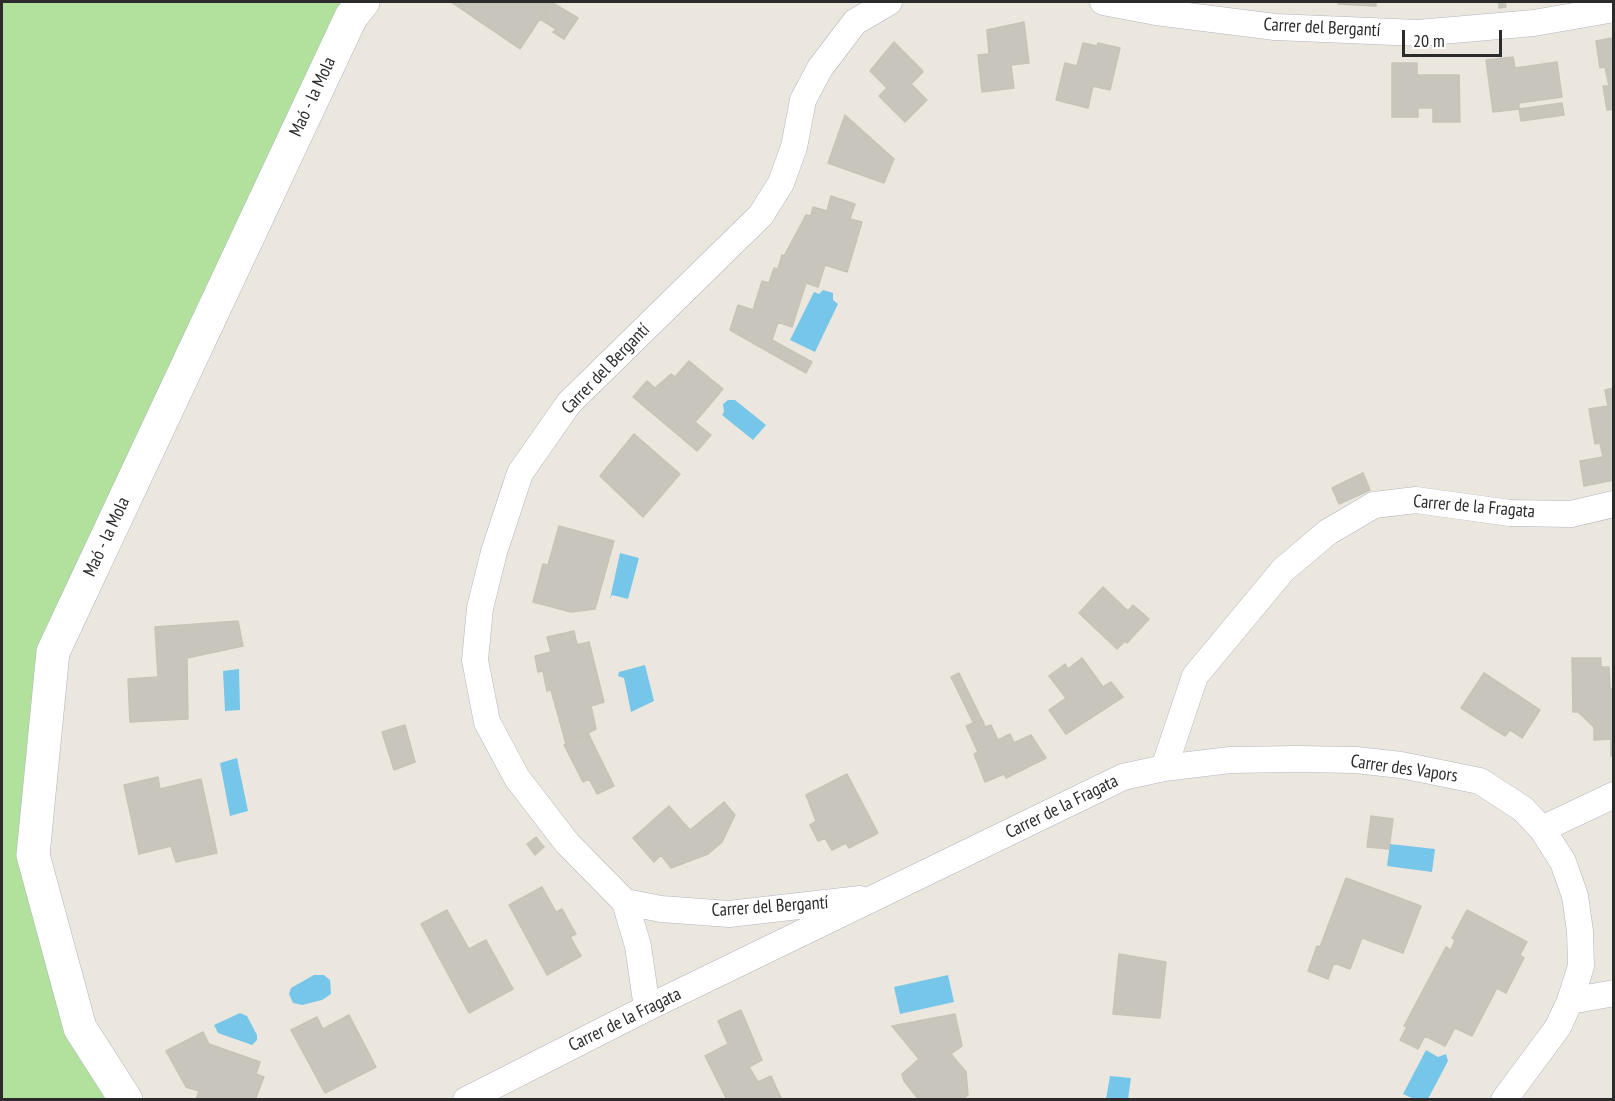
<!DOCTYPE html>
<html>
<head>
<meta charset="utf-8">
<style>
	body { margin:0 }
	#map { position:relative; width:1615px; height:1101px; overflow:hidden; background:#ece7de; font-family:"PT Sans Narrow",sans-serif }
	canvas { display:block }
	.frame { position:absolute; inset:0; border:3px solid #2b2b2b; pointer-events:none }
	.scale { position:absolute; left:1402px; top:30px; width:100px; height:27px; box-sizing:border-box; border:3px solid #2b2b2b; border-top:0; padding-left:8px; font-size:18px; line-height:21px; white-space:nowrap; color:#2b2b2b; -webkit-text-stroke:4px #fff; paint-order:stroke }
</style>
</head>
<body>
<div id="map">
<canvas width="1615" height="1101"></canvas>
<div class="frame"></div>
<div class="scale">20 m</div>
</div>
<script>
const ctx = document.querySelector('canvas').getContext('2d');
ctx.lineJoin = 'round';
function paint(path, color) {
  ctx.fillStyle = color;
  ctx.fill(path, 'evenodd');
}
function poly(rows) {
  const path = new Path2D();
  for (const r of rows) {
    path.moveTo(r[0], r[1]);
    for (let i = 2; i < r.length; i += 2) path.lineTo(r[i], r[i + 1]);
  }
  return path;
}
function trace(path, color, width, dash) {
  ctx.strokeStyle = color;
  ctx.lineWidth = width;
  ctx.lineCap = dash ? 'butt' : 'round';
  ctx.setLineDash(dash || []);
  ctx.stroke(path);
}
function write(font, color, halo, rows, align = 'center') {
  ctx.font = font + ' "PT Sans Narrow",sans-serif';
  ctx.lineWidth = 4.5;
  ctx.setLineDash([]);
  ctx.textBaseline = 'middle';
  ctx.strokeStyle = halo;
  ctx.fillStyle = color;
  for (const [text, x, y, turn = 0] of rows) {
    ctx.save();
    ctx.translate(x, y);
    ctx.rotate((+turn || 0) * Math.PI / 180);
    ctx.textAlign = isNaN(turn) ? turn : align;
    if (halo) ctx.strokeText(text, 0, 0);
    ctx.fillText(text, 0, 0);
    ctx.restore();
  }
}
const green = poly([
	[2,2,363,2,53,653,33,855,80,1028,126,1099,2,1100]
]);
const water = poly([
	[823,290,833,293,833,300,838,304,815,352,790,340,814,292,819,294],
	[728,400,735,400,766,425,753,440,722,415,724,412,723,404],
	[620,553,639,558,628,599,612,595,610,599],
	[645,665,654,701,631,712,624,678,618,676,619,672],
	[239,669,240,710,225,711,223,671],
	[237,758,248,811,230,816,220,763],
	[1390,844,1435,849,1432,872,1387,866],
	[314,975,324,975,330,980,331,994,322,1000,302,1005,293,1003,289,994,291,988],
	[948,975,954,1002,900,1014,894,987],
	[240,1013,247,1016,257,1035,257,1040,252,1045,218,1033,214,1025],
	[1426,1050,1438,1057,1446,1054,1448,1061,1428,1099,1414,1099,1403,1094],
	[1110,1076,1131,1078,1128,1099,1106,1099]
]);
const building = poly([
	[451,2,551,2,520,49,451,2],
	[551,2,578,18,564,39,553,32,556,29,540,19,551,2],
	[1338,2,1356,2,1355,5,1338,4,1338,2],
	[1356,2,1376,2,1376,6,1355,5,1356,2],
	[1499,2,1505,2,1506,7,1499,8,1499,2],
	[1024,22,1029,63,1011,65,1014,88,982,92,978,55,989,54,987,30,1024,22],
	[1612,38,1614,109,1607,110,1603,86,1609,86,1605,67,1600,68,1596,41,1612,38],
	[894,42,921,69,923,72,911,84,927,100,905,122,879,96,887,88,870,71,894,42],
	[1083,43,1097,46,1098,43,1120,48,1110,90,1093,86,1088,108,1056,100,1065,63,1077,66,1083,43],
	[1513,57,1515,68,1557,62,1562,97,1519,103,1519,109,1493,112,1486,60,1513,57],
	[1392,63,1417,63,1417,75,1459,75,1460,122,1433,122,1433,108,1418,108,1418,117,1392,117,1392,63],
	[1562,103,1564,115,1521,121,1519,109,1562,103],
	[845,115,894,159,884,183,828,163,845,115],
	[831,196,855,204,850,219,862,222,847,272,825,265,818,287,806,283,792,327,778,322,772,340,812,362,806,373,730,330,738,305,753,310,762,281,769,283,774,268,778,269,782,255,784,256,806,215,811,216,813,207,827,211,831,196],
	[689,361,723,389,695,422,711,435,697,451,633,397,647,381,655,388,671,374,675,377,689,361],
	[1614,388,1614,480,1584,486,1580,461,1603,457,1600,443,1595,444,1589,409,1608,406,1605,390,1614,388],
	[634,434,680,474,643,517,600,476,634,434],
	[1363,473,1370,490,1339,504,1332,488,1363,473],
	[559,526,614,541,595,609,571,612,533,602,543,564,548,565,559,526],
	[1103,587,1128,611,1133,605,1149,619,1127,643,1125,641,1117,649,1079,613,1103,587],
	[238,621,243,646,187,658,188,719,130,722,128,679,158,677,155,627,238,621],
	[574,631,577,645,589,642,604,702,591,706,596,729,566,744,551,690,547,691,543,671,538,672,535,656,551,652,547,637,574,631],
	[1082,658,1103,687,1111,682,1123,697,1066,734,1049,710,1066,698,1049,676,1065,664,1068,669,1082,658],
	[1572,658,1601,658,1601,667,1609,667,1610,689,1614,689,1614,756,1611,756,1611,739,1594,740,1594,727,1578,712,1573,712,1572,658],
	[959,673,981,718,973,722,951,677,959,673],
	[1484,673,1540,710,1522,738,1510,730,1505,736,1461,708,1484,673],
	[982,719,985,727,991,725,998,740,1010,734,1014,743,1031,735,1046,758,1006,778,1004,774,985,782,974,754,978,752,966,726,982,719],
	[405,725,415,762,394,770,382,732,405,725],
	[588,733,614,786,597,794,589,779,583,782,564,745,588,733],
	[847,774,878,833,849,848,846,843,832,850,825,838,818,841,810,825,816,821,806,795,847,774],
	[158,777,160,789,201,779,217,853,176,862,171,846,139,854,124,785,158,777],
	[724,802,735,815,722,842,708,854,671,868,661,855,654,862,633,838,669,806,690,830,724,802],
	[1371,816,1393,819,1389,849,1367,847,1371,816],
	[536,837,544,847,535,855,527,844,536,837],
	[1346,878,1421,906,1403,953,1362,938,1350,969,1334,963,1328,979,1308,971,1317,946,1320,947,1346,878],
	[542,887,556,912,562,909,576,934,570,937,581,956,547,975,509,905,542,887],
	[447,910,469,949,486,940,513,989,469,1013,421,924,447,910],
	[1467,910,1527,942,1520,955,1524,958,1506,993,1497,988,1472,1036,1455,1028,1445,1046,1425,1036,1418,1049,1400,1040,1407,1027,1404,1026,1446,947,1451,950,1455,940,1452,938,1467,910],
	[1119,954,1166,962,1160,1018,1113,1014,1119,954],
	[741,1010,762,1060,749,1067,758,1082,771,1076,782,1100,727,1100,705,1056,728,1044,718,1021,741,1010],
	[955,1014,962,1046,951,1054,966,1072,968,1095,962,1100,919,1100,904,1081,902,1074,919,1059,892,1026,955,1014],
	[349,1015,376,1067,325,1093,291,1030,317,1017,323,1029,349,1015],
	[203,1032,209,1044,260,1062,256,1074,264,1077,255,1100,196,1100,199,1091,186,1087,166,1051,203,1032]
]);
const minor = poly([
	[1103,2,1156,12,1275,27,1418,33,1534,23,1614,9],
	[1164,768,1195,676,1283,570,1328,532,1374,505,1416,500,1510,513,1571,514,1614,504],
	[1542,829,1614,795],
	[625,902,661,909,729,914,860,899],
	[1570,1001,1614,993],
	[647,1008,638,946,625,902,567,843,517,778,487,722,475,660,480,608,494,552,520,473,569,403,761,215,781,183,794,147,803,100,820,68,855,22,889,2],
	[466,1100,647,1008,1123,777,1164,768,1230,760,1298,759,1356,760,1401,765,1480,781,1523,809,1542,829,1563,862,1575,896,1580,931,1581,966,1570,1001,1558,1027,1504,1100]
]);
const tertiary = poly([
	[126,1100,80,1028,33,855,53,652,351,17,363,2]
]);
const streetNames = [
	["Carrer del Bergantí",1322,28,3],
	["Maó - la Mola",313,97,-65],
	["Carrer del Bergantí",606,369,-46],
	["Carrer de la Fragata",1474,507,5],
	["Maó - la Mola",107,537,-65],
	["Carrer des Vapors",1404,769,8],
	["Carrer de la Fragata",1062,807,-26],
	["Carrer del Bergantí",770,907,-4],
	["Carrer de la Fragata",625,1020,-26]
];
paint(green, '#b1e19d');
paint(water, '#76c6ea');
paint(building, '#c8c5bd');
trace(building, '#c8c3b8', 1.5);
trace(minor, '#b1b4be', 27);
trace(tertiary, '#b1b4be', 34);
trace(minor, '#fff', 26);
trace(tertiary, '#fff', 33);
write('18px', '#2b2b2b', '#fff', streetNames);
</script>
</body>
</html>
